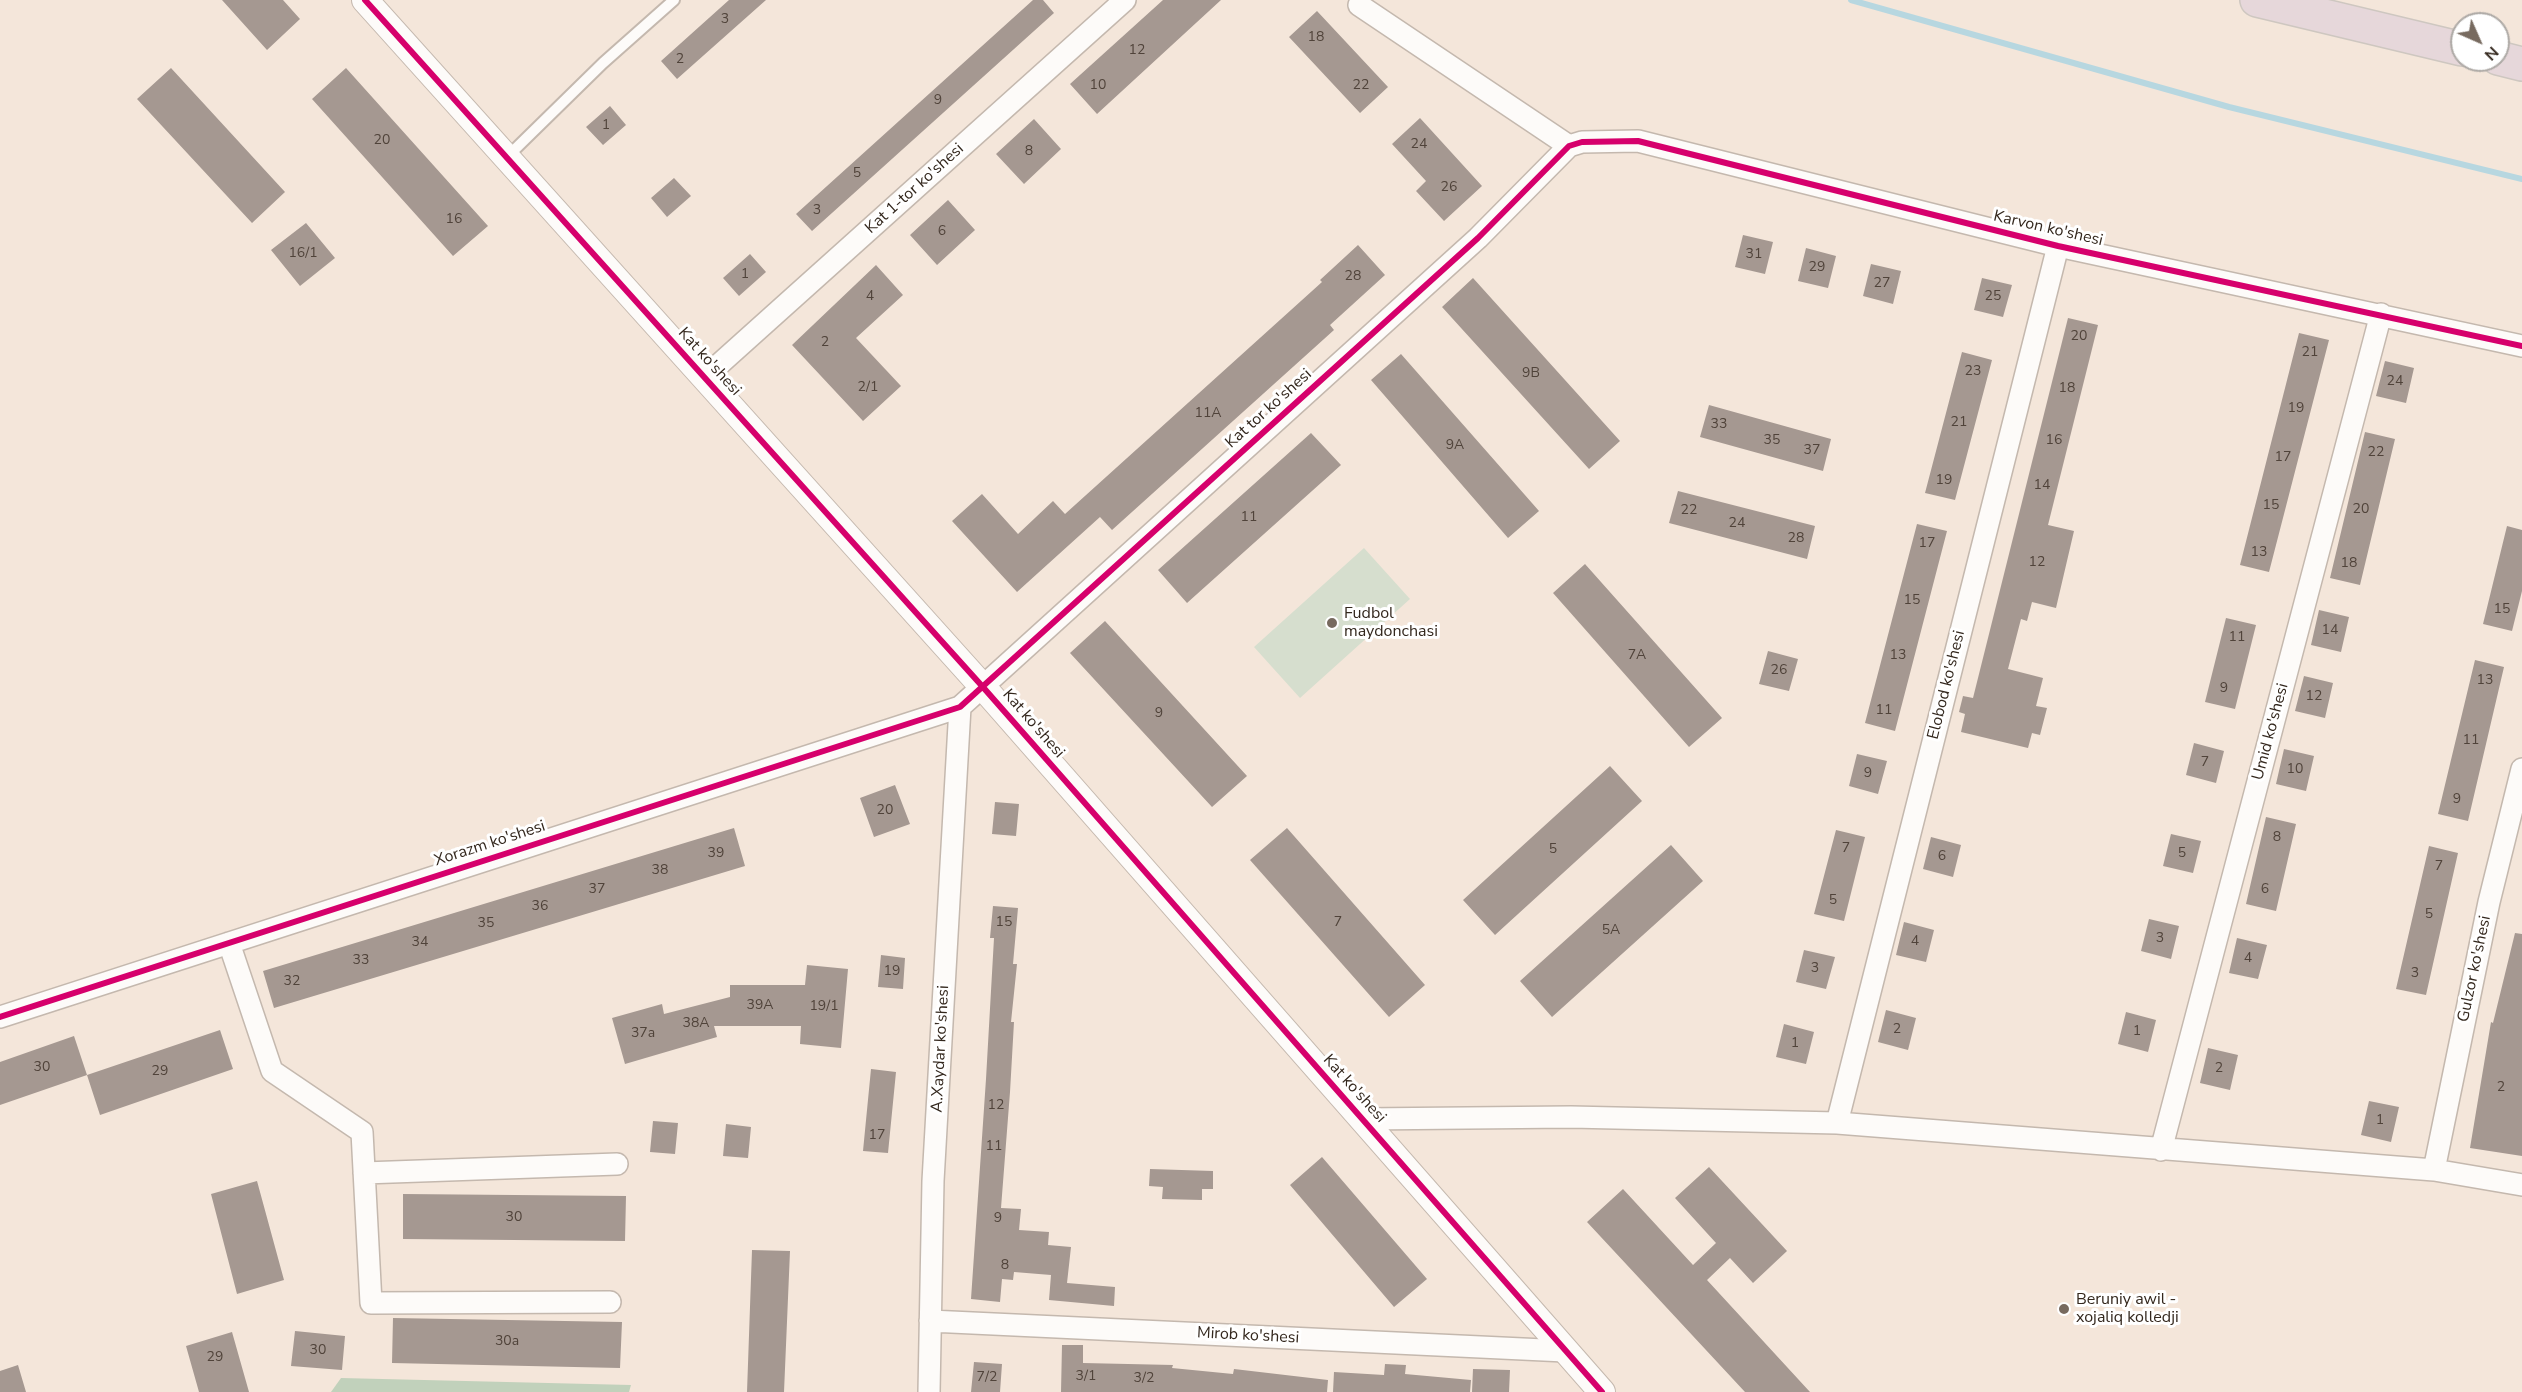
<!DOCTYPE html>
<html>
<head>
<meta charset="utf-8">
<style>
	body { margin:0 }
	#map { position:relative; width:2522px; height:1392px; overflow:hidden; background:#f4e6da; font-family:"Nunito Sans",sans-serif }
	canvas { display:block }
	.north { position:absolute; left:2450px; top:12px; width:60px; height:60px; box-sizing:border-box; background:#fff; border:2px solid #ada9a5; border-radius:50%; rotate:135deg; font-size:16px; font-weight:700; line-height:24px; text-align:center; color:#33271d }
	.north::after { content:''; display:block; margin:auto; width:21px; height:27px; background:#776a5f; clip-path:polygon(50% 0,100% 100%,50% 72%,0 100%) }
</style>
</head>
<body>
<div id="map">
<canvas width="2522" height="1392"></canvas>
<div class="north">N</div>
</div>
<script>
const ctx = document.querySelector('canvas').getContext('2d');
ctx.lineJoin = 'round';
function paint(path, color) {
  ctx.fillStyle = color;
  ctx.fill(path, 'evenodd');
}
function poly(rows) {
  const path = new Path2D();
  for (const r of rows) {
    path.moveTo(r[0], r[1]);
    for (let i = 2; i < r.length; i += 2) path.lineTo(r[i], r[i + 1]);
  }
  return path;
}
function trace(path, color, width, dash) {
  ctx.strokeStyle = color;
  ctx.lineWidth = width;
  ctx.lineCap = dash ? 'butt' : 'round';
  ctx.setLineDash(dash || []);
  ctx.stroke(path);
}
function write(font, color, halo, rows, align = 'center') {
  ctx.font = font + ' "Nunito Sans",sans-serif';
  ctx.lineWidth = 6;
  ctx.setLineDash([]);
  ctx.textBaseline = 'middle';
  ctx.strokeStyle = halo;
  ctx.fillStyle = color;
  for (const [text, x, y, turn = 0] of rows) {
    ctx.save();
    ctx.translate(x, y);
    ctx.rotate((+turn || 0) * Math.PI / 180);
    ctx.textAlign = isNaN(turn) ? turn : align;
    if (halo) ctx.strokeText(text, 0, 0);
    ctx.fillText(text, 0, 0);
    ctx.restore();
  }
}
const green = poly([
	[1364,548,1410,599,1300,698,1254,647]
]);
const forest = poly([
	[341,1378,631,1385,629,1392,331,1392]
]);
const stream = poly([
	[1851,0,2229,107,2522,179]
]);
const building = poly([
	[222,0,283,0,300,19,267,50],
	[729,0,766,0,677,79,661,61],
	[1033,0,1043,0,1054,13,812,231,796,214],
	[1163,0,1221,0,1097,114,1070,84],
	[1317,11,1388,87,1360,113,1289,37],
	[171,68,285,192,252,223,137,99],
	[346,68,488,226,453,256,312,99],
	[610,106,626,125,603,145,586,127],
	[1420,118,1482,186,1444,221,1416,191,1426,181,1392,144],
	[1034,119,1061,149,1024,184,996,154],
	[674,178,691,196,667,217,651,198],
	[948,200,975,230,937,265,910,235],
	[306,223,335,258,300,286,271,250],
	[1743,235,1773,242,1765,274,1735,267],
	[1358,245,1385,275,1330,325,1334,330,1112,530,1100,517,1017,592,952,521,982,494,1018,534,1053,501,1065,514,1322,282,1320,280],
	[1806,248,1836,256,1828,288,1798,281],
	[750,254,766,272,739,296,723,278],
	[1871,264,1901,271,1893,304,1863,296],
	[876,265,903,295,856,338,901,386,863,421,792,345],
	[1473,278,1620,441,1589,469,1442,307],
	[1982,278,2012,285,2003,317,1974,310],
	[2068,318,2098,325,2048,525,2074,531,2056,608,2032,602,2027,621,2021,619,2008,669,2043,678,2036,706,2047,708,2040,735,2032,733,2028,748,1961,732,1965,714,1959,712,1963,696,1973,698],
	[2299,333,2329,340,2269,572,2240,565],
	[1962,352,1992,360,1955,500,1925,493],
	[1401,354,1539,511,1508,538,1371,380],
	[2385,361,2414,368,2406,403,2376,396],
	[1709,405,1831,439,1823,471,1700,437],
	[2365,432,2395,439,2360,585,2330,578],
	[1311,433,1341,465,1187,603,1158,570],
	[1678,491,1815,526,1807,559,1669,523],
	[1917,524,1947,531,1895,731,1865,723],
	[2507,526,2522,530,2522,591,2512,631,2483,624],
	[1585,564,1722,718,1689,747,1553,593],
	[2319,610,2349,617,2341,652,2311,645],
	[2226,618,2256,625,2235,709,2205,702],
	[1105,621,1247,776,1212,807,1070,653],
	[1768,651,1798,659,1789,691,1759,684],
	[2475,660,2504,667,2468,821,2438,814],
	[2304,676,2333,683,2325,718,2295,711],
	[2194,743,2224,751,2216,783,2186,775],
	[2284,749,2314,756,2306,791,2276,784],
	[1857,754,1887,761,1878,794,1849,786],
	[1610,766,1642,801,1495,935,1463,900],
	[895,785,910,824,874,837,860,798],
	[995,802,1019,804,1016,836,992,834],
	[2266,817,2296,824,2276,911,2246,904],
	[734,828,745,866,274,1008,263,971],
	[1287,828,1425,985,1389,1017,1250,860],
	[1836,830,1865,837,1844,921,1814,914],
	[2171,834,2201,841,2193,873,2163,866],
	[1931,837,1961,845,1953,877,1923,869],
	[1671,845,1703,881,1552,1017,1520,981],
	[2429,846,2458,853,2426,995,2396,989],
	[993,906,1018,908,1013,964,1017,964,1011,1022,1014,1022,1010,1092,1001,1208,1021,1209,1019,1230,1049,1232,1048,1245,1071,1247,1067,1283,1115,1287,1114,1306,1049,1300,1051,1275,1014,1272,1013,1280,1002,1279,1000,1302,971,1299,986,1079,994,938,990,938],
	[2149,919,2179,926,2171,959,2141,951],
	[1904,922,1934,930,1926,962,1896,955],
	[2515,933,2522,934,2522,1156,2470,1148,2491,1022,2493,1023],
	[2237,938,2267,945,2258,979,2229,973],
	[1804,950,1835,957,1826,989,1796,982],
	[881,955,905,958,903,989,878,987],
	[807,965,848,969,841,1048,800,1044,801,1026,714,1026,717,1037,625,1064,612,1018,662,1004,664,1014,730,997,730,985,805,985],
	[1886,1010,1916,1018,1908,1050,1878,1042],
	[2126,1012,2156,1020,2148,1052,2118,1044],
	[1784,1024,1814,1032,1806,1064,1776,1057],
	[220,1030,233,1069,100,1115,87,1075],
	[74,1036,87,1075,0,1105,0,1062],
	[2208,1048,2238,1055,2230,1090,2200,1083],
	[871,1069,896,1072,888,1153,863,1151],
	[2369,1101,2399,1107,2391,1142,2361,1135],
	[653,1121,678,1123,675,1154,650,1152],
	[726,1124,751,1127,748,1158,723,1156],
	[1322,1157,1427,1279,1394,1307,1290,1185],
	[1709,1167,1787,1251,1753,1283,1730,1258,1707,1280,1810,1392,1745,1392,1587,1222,1623,1189,1693,1265,1716,1243,1675,1198],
	[1150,1169,1213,1171,1213,1189,1202,1189,1202,1200,1162,1199,1163,1187,1149,1186],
	[257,1181,284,1280,237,1294,211,1194],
	[403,1194,626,1196,625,1241,403,1239],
	[752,1250,790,1251,784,1392,747,1392],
	[393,1318,622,1322,620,1368,392,1363],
	[295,1331,345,1336,342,1370,291,1366],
	[232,1332,249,1392,199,1392,186,1346],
	[1062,1345,1083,1345,1083,1363,1173,1365,1172,1368,1233,1374,1234,1369,1328,1380,1327,1392,1061,1392],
	[974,1362,1002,1364,1000,1392,971,1392],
	[1385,1364,1406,1365,1405,1374,1471,1380,1470,1392,1333,1392,1334,1372,1384,1375],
	[18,1365,26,1392,0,1392,0,1371],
	[1473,1369,1510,1370,1509,1392,1472,1392]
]);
const service = poly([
	[507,157,603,63,674,0]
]);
const minor = poly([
	[1359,5,1569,146],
	[705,377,1125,0],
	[229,943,272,1071,362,1132,371,1303,610,1302],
	[0,1017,960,707,1478,238,1569,146,1582,142,1638,141,2058,246,2522,346],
	[1363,1119,1571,1117,1837,1123,2434,1170,2522,1185],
	[1837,1123,2058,246],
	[2161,1150,2381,314],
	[2434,1170,2489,902,2522,769],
	[364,1173,617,1164],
	[930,1321,1565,1351],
	[929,1392,933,1181,960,707]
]);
const tertiary = poly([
	[365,0,982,686,1602,1392]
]);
const trunk = poly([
	[2257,0,2462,49],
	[2498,58,2522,64]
]);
const cycleway = poly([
	[365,0,982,686,1602,1392],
	[0,1017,960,707,1478,238,1569,146,1582,142,1638,141,2058,246,2522,346]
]);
const markers = [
	[1332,623,6,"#776a5f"],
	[2064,1309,6,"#776a5f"]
];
const numberNames = [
	["3",725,20],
	["18",1316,38],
	["12",1137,51],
	["2",680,60],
	["10",1098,86],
	["22",1361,86],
	["9",938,101],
	["1",606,126],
	["20",382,141],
	["24",1419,145],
	["8",1029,152],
	["5",857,174],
	["26",1449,188],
	["3",817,211],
	["16",454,220],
	["6",942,232],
	["16/1",303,254],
	["31",1754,255],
	["29",1817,268],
	["1",745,275],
	["28",1353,277],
	["27",1882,284],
	["4",870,297],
	["25",1993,297],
	["20",2079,337],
	["2",825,343],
	["21",2310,353],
	["23",1973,372],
	["9B",1531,374],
	["24",2395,382],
	["2/1",868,388],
	["18",2067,389],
	["19",2296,409],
	["11A",1208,414],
	["21",1959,423],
	["33",1719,425],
	["35",1772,441],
	["16",2054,441],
	["9A",1455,446],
	["37",1812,451],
	["22",2376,453],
	["17",2283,458],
	["19",1944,481],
	["14",2042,486],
	["15",2271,506],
	["20",2361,510],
	["22",1689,511],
	["11",1249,518],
	["24",1737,524],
	["28",1796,539],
	["17",1927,544],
	["13",2259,553],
	["12",2037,563],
	["18",2349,564],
	["15",1912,601],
	["15",2502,610],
	["14",2330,631],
	["11",2237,638],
	["7A",1637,656],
	["13",1898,656],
	["26",1779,671],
	["13",2485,681],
	["9",2224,689],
	["12",2314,697],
	["11",1884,711],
	["9",1159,714],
	["11",2471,741],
	["7",2205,763],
	["10",2295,770],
	["9",1868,774],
	["9",2457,800],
	["20",885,811],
	["8",2277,838],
	["7",1846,849],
	["5",1553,850],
	["39",716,854],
	["5",2182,854],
	["6",1942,857],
	["7",2439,867],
	["38",660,871],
	["37",597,890],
	["6",2265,890],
	["5",1833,901],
	["36",540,907],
	["5",2429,915],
	["15",1004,923],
	["7",1338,923],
	["35",486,924],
	["5A",1611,931],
	["3",2160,939],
	["4",1915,942],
	["34",420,943],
	["4",2248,959],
	["33",361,961],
	["3",1815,969],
	["19",892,972],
	["3",2415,974],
	["32",292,982],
	["39A",760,1006],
	["19/1",824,1007],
	["38A",696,1024],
	["2",1897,1030],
	["1",2137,1032],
	["37a",643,1034],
	["1",1795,1044],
	["30",42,1068],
	["2",2219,1069],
	["29",160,1072],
	["2",2501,1088],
	["12",996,1106],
	["1",2380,1121],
	["17",877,1136],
	["11",994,1147],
	["30",514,1218],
	["9",998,1219],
	["8",1005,1266],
	["30a",507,1342],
	["30",318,1351],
	["29",215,1358],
	["3/1",1086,1377],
	["7/2",987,1378],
	["3/2",1144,1379]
];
const streetNames = [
	["Kat 1-tor ko'shesi",915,189,-42],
	["Karvon ko'shesi",2048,229,13],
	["Kat ko'shesi",709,362,48],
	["Kat tor ko'shesi",1269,409,-42],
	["Elobod ko'shesi",1947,685,-76],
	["Kat ko'shesi",1033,724,49],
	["Umid ko'shesi",2271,732,-75],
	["Xorazm ko'shesi",490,844,-18],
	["Gulzor ko'shesi",2475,969,-78],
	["A.Xaydar ko'shesi",941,1049,-87],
	["Kat ko'shesi",1354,1089,48],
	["Mirob ko'shesi",1248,1336,3]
];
const poiNames = [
	["Fudbol",1344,614],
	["maydonchasi",1344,632],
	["Beruniy awil -",2076,1300],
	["xojaliq kolledji",2076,1318]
];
paint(green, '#d6dece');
paint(forest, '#c1d1bb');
trace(stream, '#b7d7e0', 6);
paint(building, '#a59891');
trace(service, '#c4b8ae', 14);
trace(minor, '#c4b8ae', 24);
trace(tertiary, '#c4b8ae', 28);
trace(trunk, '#cec7c0', 36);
trace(service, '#fdfbf9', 10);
trace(minor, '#fdfbf9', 21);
trace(tertiary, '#fdfbf9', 26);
trace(trunk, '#e6d7da', 33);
trace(cycleway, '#d6006c', 6);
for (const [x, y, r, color] of markers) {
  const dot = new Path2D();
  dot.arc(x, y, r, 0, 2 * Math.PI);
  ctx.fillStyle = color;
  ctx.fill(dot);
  trace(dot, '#fff', 2);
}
write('14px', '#50433a', null, numberNames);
write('16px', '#33271d', '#fff', streetNames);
write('16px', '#33271d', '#fff', poiNames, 'left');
</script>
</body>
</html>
